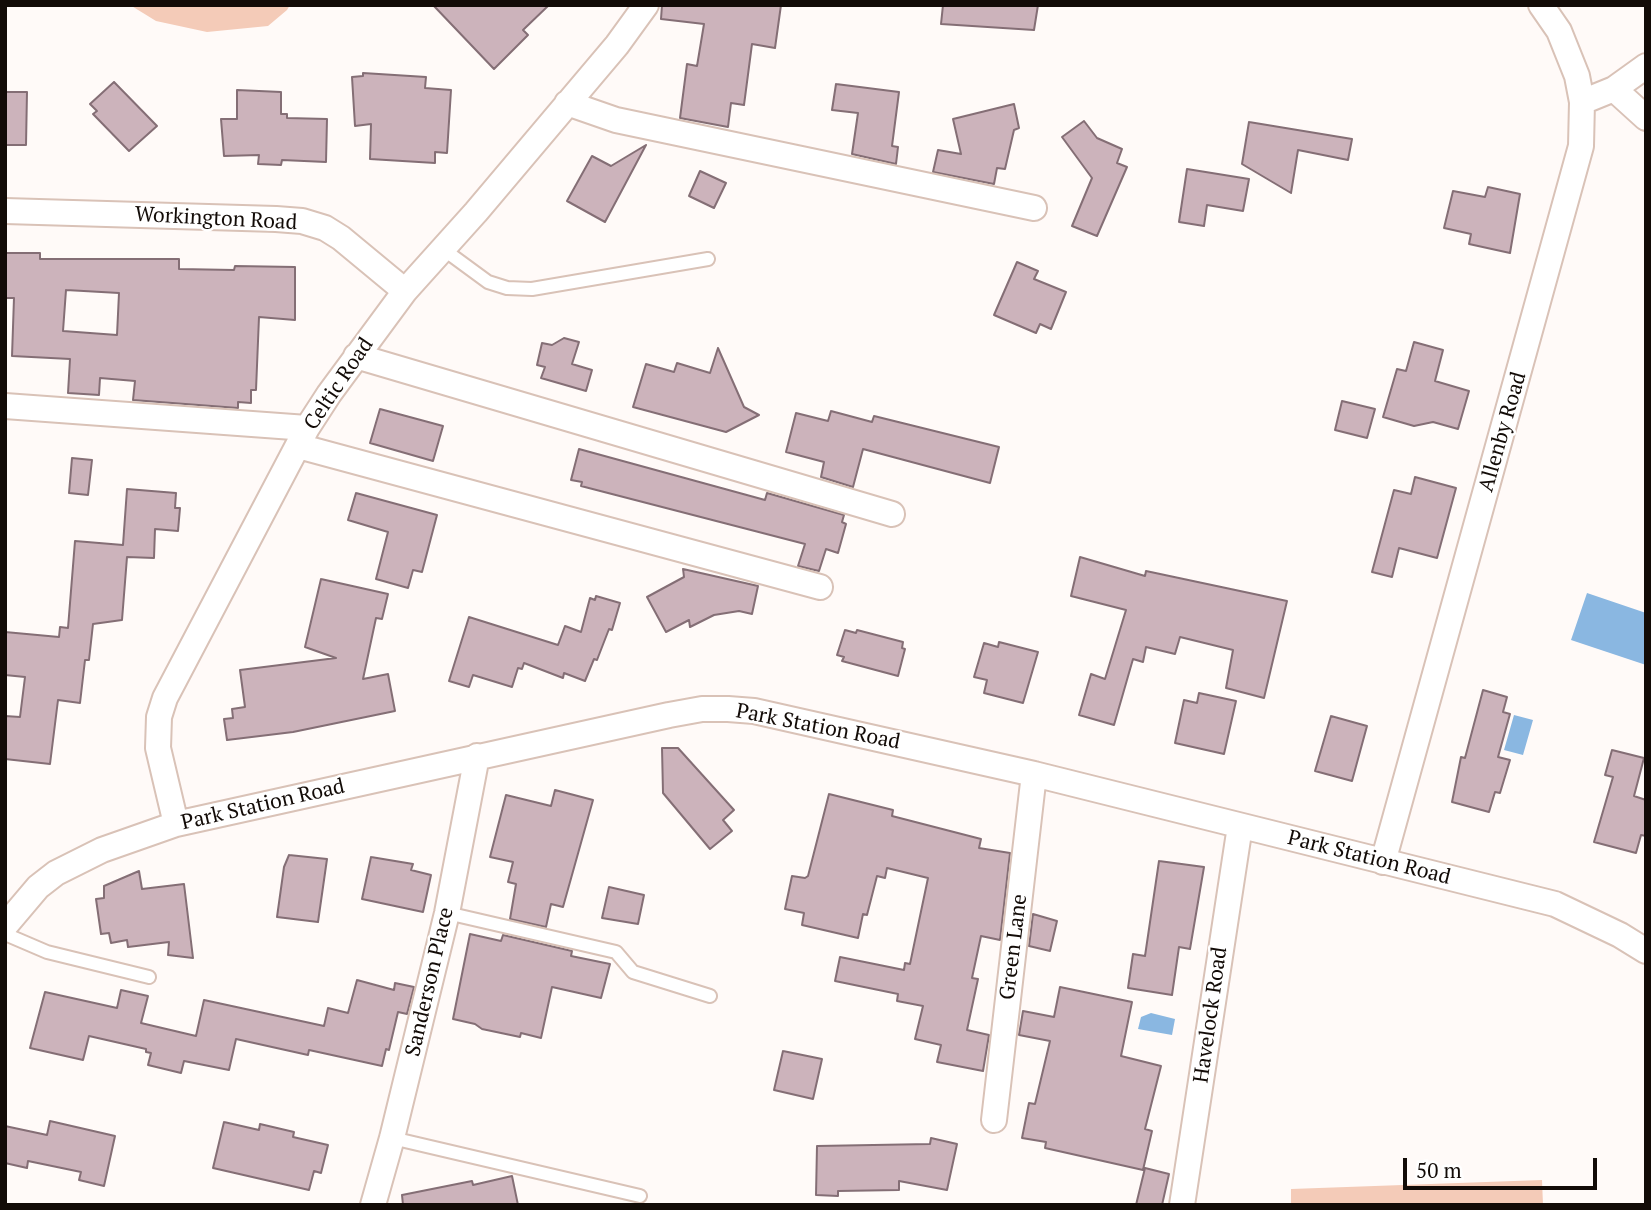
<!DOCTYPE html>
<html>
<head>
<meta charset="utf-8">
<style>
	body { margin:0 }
	#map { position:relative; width:1651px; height:1210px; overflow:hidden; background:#fffaf8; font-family:"PT Serif",serif }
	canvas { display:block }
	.frame { position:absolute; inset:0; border:7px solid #120b07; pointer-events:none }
	.scale { position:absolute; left:1403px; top:1158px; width:194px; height:32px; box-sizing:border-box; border:4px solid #120b07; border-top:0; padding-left:9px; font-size:21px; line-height:24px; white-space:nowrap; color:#120b07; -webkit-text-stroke:5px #fff; paint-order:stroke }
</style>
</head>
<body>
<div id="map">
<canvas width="1651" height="1210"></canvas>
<div class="frame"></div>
<div class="scale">50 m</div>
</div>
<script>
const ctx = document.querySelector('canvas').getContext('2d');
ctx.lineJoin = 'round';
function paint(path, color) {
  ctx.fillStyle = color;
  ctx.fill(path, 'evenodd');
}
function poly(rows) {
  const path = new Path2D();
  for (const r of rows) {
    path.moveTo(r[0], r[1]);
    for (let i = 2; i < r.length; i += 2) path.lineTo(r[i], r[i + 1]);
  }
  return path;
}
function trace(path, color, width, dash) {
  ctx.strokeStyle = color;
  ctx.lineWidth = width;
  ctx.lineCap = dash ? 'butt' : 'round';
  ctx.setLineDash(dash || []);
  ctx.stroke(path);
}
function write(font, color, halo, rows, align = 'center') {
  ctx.font = font + ' "PT Serif",serif';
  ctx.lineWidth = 5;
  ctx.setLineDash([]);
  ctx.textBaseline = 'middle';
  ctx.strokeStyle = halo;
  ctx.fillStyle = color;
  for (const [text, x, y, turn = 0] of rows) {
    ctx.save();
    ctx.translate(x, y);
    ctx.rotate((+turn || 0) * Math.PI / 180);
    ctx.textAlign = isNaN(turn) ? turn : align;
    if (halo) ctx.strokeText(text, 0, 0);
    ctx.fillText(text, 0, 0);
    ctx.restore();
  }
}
const green = poly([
	[130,5,290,5,287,10,268,26,207,32,156,21],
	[1542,1180,1543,1205,1291,1205,1291,1189]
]);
const water = poly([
	[1587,593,1646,613,1646,665,1571,640],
	[1514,715,1533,720,1523,755,1504,750],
	[1151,1013,1175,1019,1172,1035,1138,1029,1141,1017]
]);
const building = poly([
	[433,5,549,5,523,30,528,35,494,69,433,5],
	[662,5,781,5,775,48,752,44,744,105,731,103,728,127,680,118,687,64,697,66,704,24,661,19,662,5],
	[943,5,1038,5,1034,30,941,24,943,5],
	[363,73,426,77,425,88,451,90,447,153,435,152,435,163,370,159,371,124,355,126,352,77,363,76,363,73],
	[114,82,157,126,129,151,93,114,97,111,90,104,114,82],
	[836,84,899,92,892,146,898,147,896,164,852,154,858,113,832,110,836,84],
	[237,90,281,92,281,114,287,114,287,118,327,119,326,162,282,160,281,165,258,164,259,155,224,156,221,119,237,119,237,90],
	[5,92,27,92,26,145,5,145,5,92],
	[1014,104,1019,128,1014,130,1005,169,997,168,994,184,933,172,938,150,961,154,953,119,1014,104],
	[1084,121,1097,138,1122,149,1117,163,1127,167,1097,236,1072,226,1092,178,1062,137,1084,121],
	[1249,122,1352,139,1348,160,1298,150,1291,193,1242,164,1249,122],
	[646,145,605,222,567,201,592,156,611,166,646,145],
	[1187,169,1249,179,1243,211,1207,205,1204,226,1179,222,1187,169],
	[700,171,726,183,714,208,689,196,700,171],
	[1488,187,1520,194,1510,253,1469,244,1471,234,1444,228,1453,191,1485,197,1488,187],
	[5,253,40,253,40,259,179,259,179,269,234,270,235,266,295,267,295,320,259,317,256,390,251,390,251,403,238,402,238,408,133,400,135,381,100,378,99,395,68,393,70,359,12,356,14,298,5,298,5,253],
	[66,290,119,293,117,335,63,331,66,290],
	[1017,262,1038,271,1034,279,1066,292,1051,329,1040,324,1036,333,994,315,1017,262],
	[564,338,579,342,572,364,592,370,586,391,541,378,545,367,537,365,542,343,552,345,564,338],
	[1414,342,1443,350,1435,381,1469,391,1458,429,1433,422,1414,426,1383,417,1397,369,1406,371,1414,342],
	[718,348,744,407,759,415,726,432,633,407,646,364,674,372,677,363,710,373,718,348],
	[1342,401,1375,409,1367,438,1335,430,1342,401],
	[380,409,443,426,433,461,370,443,380,409],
	[831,411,872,422,874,416,999,447,990,483,863,449,853,487,821,477,824,462,786,452,796,413,828,421,831,411],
	[579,449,765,500,767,493,844,515,842,522,846,524,838,553,826,549,819,571,798,566,805,544,581,486,582,482,571,480,579,449],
	[72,458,92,460,88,495,69,493,72,458],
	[1415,477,1456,488,1437,558,1399,548,1392,577,1372,572,1394,490,1411,494,1415,477],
	[127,489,176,493,175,508,180,508,178,531,155,529,154,558,127,557,122,620,93,624,89,660,85,660,80,703,58,700,50,764,5,759,5,716,20,717,25,677,5,675,5,632,59,637,60,627,68,628,75,541,123,545,127,489],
	[356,493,437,515,422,572,413,570,408,588,376,579,388,532,348,520,356,493],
	[1080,557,1145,576,1146,571,1287,601,1264,698,1226,688,1233,650,1180,637,1175,654,1146,647,1143,662,1133,659,1114,725,1079,715,1091,674,1105,679,1126,610,1071,596,1080,557],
	[683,569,758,586,752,614,739,611,714,615,690,627,689,620,666,632,647,597,684,577,683,569],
	[321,579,388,594,382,619,376,618,363,679,388,674,395,711,293,732,227,740,224,719,233,718,232,709,245,707,240,670,336,658,305,647,321,579],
	[596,596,620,603,612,630,609,629,597,660,594,659,585,681,564,673,563,678,524,663,522,669,518,668,512,687,473,675,469,687,449,681,469,617,558,645,565,626,581,632,590,598,595,600,596,596],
	[845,630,856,633,857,630,903,642,902,648,905,649,898,676,842,661,844,657,837,655,845,630],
	[999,642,1038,652,1023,703,984,693,987,680,974,677,984,643,998,647,999,642],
	[1483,690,1507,697,1503,712,1510,714,1498,757,1510,760,1500,793,1495,792,1489,812,1452,802,1461,757,1465,758,1483,690],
	[1199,693,1236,701,1224,754,1175,743,1184,700,1197,703,1199,693],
	[1331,716,1367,726,1352,781,1315,771,1331,716],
	[662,748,678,748,734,810,723,820,732,831,710,849,663,793,662,748],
	[1612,750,1644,758,1634,796,1646,800,1646,836,1641,835,1636,853,1594,842,1613,777,1605,775,1612,750],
	[555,790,593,800,563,907,551,904,546,927,510,919,516,884,508,882,513,862,490,857,506,795,551,806,555,790],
	[829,794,893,810,892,816,981,839,979,848,1010,853,1000,940,981,936,972,978,978,979,967,1030,989,1035,983,1071,937,1062,941,1045,915,1039,923,1006,897,1001,898,994,835,981,840,957,904,970,905,963,910,964,928,878,887,868,885,878,877,876,867,915,863,914,858,938,802,925,804,913,785,909,792,876,805,878,808,876,829,794],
	[289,855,327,859,318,922,277,917,284,867,289,855],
	[371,857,413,864,411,870,431,875,423,912,362,899,371,857],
	[1159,861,1204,867,1190,949,1179,947,1172,995,1128,988,1133,954,1145,956,1159,861],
	[139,871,142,889,184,884,193,958,168,955,169,942,128,947,127,940,111,943,109,933,101,934,96,899,104,898,104,886,139,871],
	[609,887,644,895,638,924,602,918,609,887],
	[1033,914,1057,921,1050,951,1029,946,1033,914],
	[470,934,501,941,503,935,572,951,571,956,610,964,601,998,552,987,541,1038,521,1033,520,1037,482,1029,475,1024,453,1019,470,934],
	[357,980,394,990,395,983,414,987,407,1014,398,1012,389,1050,386,1049,382,1066,309,1050,308,1055,236,1039,229,1070,184,1061,181,1073,148,1065,151,1053,146,1052,146,1049,89,1036,83,1060,30,1048,45,992,117,1008,121,990,148,996,141,1023,196,1036,204,1000,324,1026,328,1008,348,1013,357,980],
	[1060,987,1132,1002,1121,1056,1161,1066,1145,1129,1152,1131,1143,1170,1045,1148,1046,1142,1022,1138,1029,1103,1035,1104,1050,1041,1019,1035,1023,1011,1054,1017,1060,987],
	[783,1051,822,1059,813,1099,774,1090,783,1051],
	[50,1121,115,1136,104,1186,79,1180,81,1172,28,1161,27,1168,5,1163,5,1126,47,1135,50,1121],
	[224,1122,259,1130,260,1124,294,1132,293,1137,328,1145,321,1173,314,1171,309,1190,213,1168,224,1122],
	[931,1138,957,1144,947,1190,899,1181,899,1190,838,1191,838,1196,816,1195,817,1146,930,1144,931,1138],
	[1145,1168,1169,1174,1162,1205,1136,1205,1145,1168],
	[512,1176,518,1205,403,1205,402,1195,472,1181,473,1185,512,1176]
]);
const lane = poly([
	[443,249,488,282,507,288,532,289,708,259],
	[447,913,616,952,633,972,710,996],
	[5,934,47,952,149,977],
	[392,1138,640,1196]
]);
const street = poly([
	[1614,89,1646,118],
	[1582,102,1614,89,1646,66],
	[567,103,616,120,1034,208],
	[5,211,276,219,302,221,325,228,341,238,405,291],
	[356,356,892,514],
	[5,406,307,428],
	[298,446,820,587],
	[176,824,158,748,159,717,165,698,307,428,329,394,405,291,476,212,617,45,646,5],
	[1383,862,1581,146,1582,102,1577,76,1559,31,1541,5],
	[5,926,38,887,56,873,102,850,176,824,669,715,702,709,728,709,754,711,1034,774,1555,904,1620,935,1646,951],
	[994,1120,1034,774],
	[373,1205,392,1138,447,913,477,756],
	[1182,1205,1240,826]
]);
const streetNames = [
	["Workington Road",216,219,3],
	["Celtic Road",339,384,-56],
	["Allenby Road",1503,432,-74],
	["Park Station Road",818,727,11],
	["Park Station Road",263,805,-13],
	["Park Station Road",1369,858,14],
	["Green Lane",1014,947,-83],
	["Sanderson Place",430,982,-77],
	["Havelock Road",1211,1015,-82]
];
paint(green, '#f4cbb8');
paint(water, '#8ab7e1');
paint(building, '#ccb3bb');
trace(building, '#846e75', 2);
trace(lane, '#d9c2b7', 16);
trace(street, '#d9c2b7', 28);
trace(lane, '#fff', 12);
trace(street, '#fff', 24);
write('21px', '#120b07', '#fff', streetNames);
</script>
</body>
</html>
